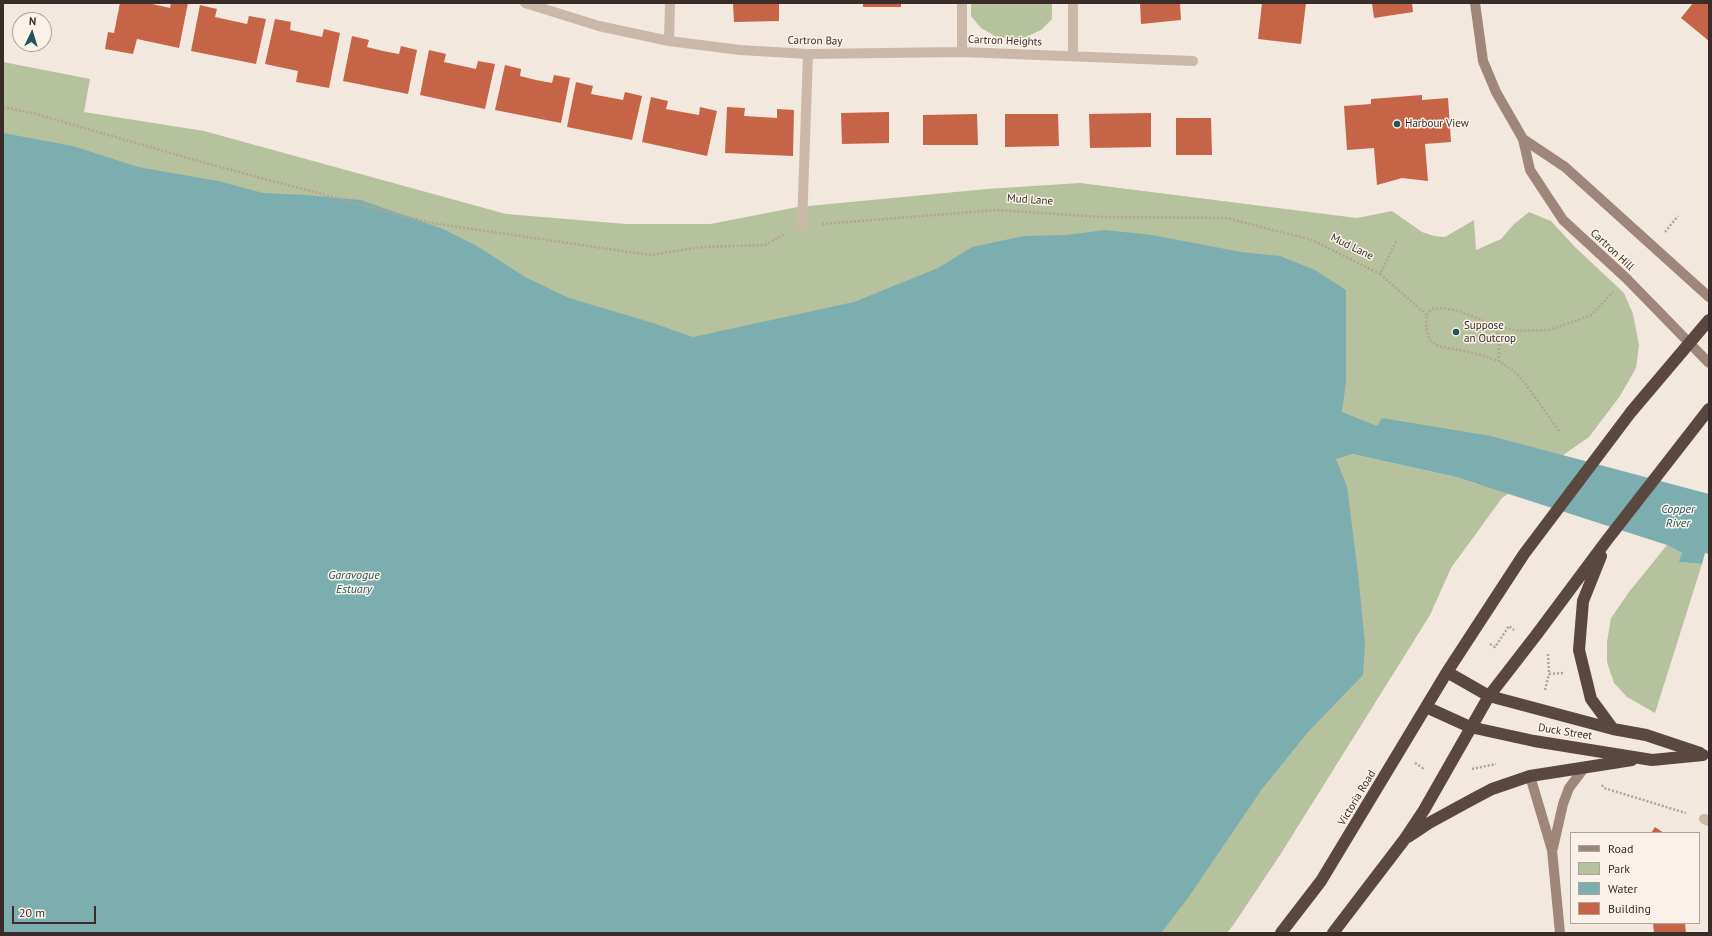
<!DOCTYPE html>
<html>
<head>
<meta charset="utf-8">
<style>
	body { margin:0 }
	#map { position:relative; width:1712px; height:936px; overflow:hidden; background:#f2e8dd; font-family:"PT Sans",sans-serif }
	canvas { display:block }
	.frame { position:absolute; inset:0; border:4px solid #382d29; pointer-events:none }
	.legend { position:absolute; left:1570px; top:832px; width:130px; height:92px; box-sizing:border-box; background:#faf2e9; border:1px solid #aca39c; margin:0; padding:5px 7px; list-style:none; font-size:12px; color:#382d29 }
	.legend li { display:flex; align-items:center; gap:8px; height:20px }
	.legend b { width:20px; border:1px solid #aca39c }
	.north { position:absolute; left:12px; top:12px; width:40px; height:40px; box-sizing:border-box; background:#faf2e9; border:1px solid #aca39c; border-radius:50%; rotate:4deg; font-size:11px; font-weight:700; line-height:16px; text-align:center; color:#382d29 }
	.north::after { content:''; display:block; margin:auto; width:14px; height:18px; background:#1e5659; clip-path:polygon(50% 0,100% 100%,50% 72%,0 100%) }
	.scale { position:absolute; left:12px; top:906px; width:84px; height:18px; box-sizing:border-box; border:2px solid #382d29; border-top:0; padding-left:5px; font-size:12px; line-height:14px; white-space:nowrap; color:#382d29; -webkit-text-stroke:3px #faf2e9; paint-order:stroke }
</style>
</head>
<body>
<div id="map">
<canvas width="1712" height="936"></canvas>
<div class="frame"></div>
<ul class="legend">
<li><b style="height:5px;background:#9e877a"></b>Road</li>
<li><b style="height:11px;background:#b6c29d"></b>Park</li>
<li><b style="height:11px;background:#7caeb0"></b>Water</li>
<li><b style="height:11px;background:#c66447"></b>Building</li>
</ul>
<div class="north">N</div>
<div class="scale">20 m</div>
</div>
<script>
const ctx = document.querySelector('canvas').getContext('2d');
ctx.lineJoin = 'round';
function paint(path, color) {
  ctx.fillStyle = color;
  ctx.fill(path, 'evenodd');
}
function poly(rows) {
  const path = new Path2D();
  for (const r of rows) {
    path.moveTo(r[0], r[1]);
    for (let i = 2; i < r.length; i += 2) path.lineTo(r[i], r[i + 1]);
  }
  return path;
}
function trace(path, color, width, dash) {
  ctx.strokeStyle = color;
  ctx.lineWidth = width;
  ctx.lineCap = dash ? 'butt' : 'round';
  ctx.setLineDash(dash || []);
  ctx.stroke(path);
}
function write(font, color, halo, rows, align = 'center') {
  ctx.font = font + ' "PT Sans",sans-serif';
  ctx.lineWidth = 3;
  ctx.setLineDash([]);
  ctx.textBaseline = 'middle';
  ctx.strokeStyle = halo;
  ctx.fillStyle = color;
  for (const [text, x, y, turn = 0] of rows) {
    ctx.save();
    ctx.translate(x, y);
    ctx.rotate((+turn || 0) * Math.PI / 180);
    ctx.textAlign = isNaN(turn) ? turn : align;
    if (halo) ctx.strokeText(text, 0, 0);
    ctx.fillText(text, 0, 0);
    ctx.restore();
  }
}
const green = poly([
	[971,3,1052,3,1052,19,1041,30,1026,37,1011,39,995,36,981,28,971,16],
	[3,62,90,79,84,112,204,131,506,214,626,224,710,224,798,207,987,189,1080,183,1357,218,1392,211,1422,232,1434,236,1445,237,1474,220,1476,250,1501,239,1514,224,1529,212,1551,221,1575,247,1624,293,1633,314,1639,345,1636,368,1620,396,1589,437,1502,498,1451,568,1430,615,1280,855,1234,924,1227,933,71,933,3,855],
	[1378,426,1480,485,1456,477,1352,454],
	[1667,545,1682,553,1680,562,1702,564,1655,713,1627,697,1614,683,1607,662,1607,642,1611,618,1629,592]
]);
const water = poly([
	[3,133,73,146,138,167,218,181,263,193,306,195,361,200,443,229,477,246,525,277,569,298,650,322,693,337,854,302,938,268,972,247,1024,236,1067,235,1105,230,1152,235,1241,252,1280,256,1315,270,1346,290,1346,382,1342,412,1377,426,1382,418,1491,436,1709,494,1709,554,1705,553,1702,564,1679,562,1682,553,1667,545,1456,477,1352,454,1336,459,1347,487,1358,573,1365,644,1363,675,1308,732,1262,789,1188,898,1161,933,3,933]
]);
const building = poly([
	[120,3,148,3,170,8,171,3,188,3,179,48,137,39,133,54,105,49,108,32,114,33],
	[733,3,779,3,779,21,734,22],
	[863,3,901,3,901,7,863,7],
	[1140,3,1180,3,1181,20,1141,24],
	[1262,3,1306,3,1301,44,1258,39],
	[1372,3,1412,3,1413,12,1374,18],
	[1693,3,1709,3,1709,41,1681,18],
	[200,5,217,9,215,17,247,24,249,16,266,19,256,64,191,51],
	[275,19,291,22,290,30,322,37,324,29,340,33,329,88,296,82,298,71,265,64],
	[352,36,369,40,367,47,383,51,399,54,401,46,417,50,408,94,343,81],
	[429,50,446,54,444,62,476,69,478,61,495,64,485,109,420,95],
	[505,65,521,69,520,76,536,80,552,83,554,75,570,78,561,123,495,110],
	[576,82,593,86,591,94,623,100,625,92,642,96,632,140,567,127],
	[1422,95,1422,100,1448,98,1451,142,1425,144,1428,181,1402,178,1377,185,1374,148,1347,150,1344,106,1371,104,1371,99],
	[651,97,668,101,666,109,682,112,699,115,700,107,717,111,707,156,642,142],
	[727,107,745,108,744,116,777,118,777,109,794,110,793,156,725,153],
	[889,112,889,143,842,144,841,113],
	[1151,113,1151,147,1090,148,1089,114],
	[977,114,978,145,923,145,923,115],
	[1005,114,1058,114,1059,146,1005,147],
	[1176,118,1211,118,1212,155,1176,155],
	[1655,827,1664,833,1651,833],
	[1653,923,1685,923,1686,933,1654,933]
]);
const path = poly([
	[3,107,36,114,205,163,431,223,650,255,701,247,765,245,785,234],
	[822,224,997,210,1102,217,1226,218,1312,240,1380,274,1397,240],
	[1665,232,1678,216],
	[1380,274,1427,315,1426,326,1429,339,1438,346,1474,353,1499,361,1515,372,1525,383,1559,431],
	[1427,315,1432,309,1442,308,1459,311,1494,325,1517,331,1550,330,1591,315,1613,292],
	[1494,325,1499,337,1499,361],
	[1490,644,1495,647,1509,626,1514,630],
	[1548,654,1549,674,1563,673],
	[1545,690,1549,674],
	[1415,763,1423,768,1424,767],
	[1472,769,1496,764],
	[1602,785,1604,788,1686,813]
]);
const lane = poly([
	[802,226,808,54]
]);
const street = poly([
	[525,3,599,26,669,41,740,50,808,54,962,52,1193,61],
	[669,41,670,3],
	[962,52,962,3],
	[1073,55,1073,3],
	[1704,819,1709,821]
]);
const secondary = poly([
	[1475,3,1483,61,1496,92,1523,139,1530,170,1563,220,1626,278,1709,363],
	[1523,139,1565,167,1709,297],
	[1530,776,1552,850,1560,933],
	[1553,848,1563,804,1569,788,1585,767]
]);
const highway = poly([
	[1601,556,1583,601,1579,650,1591,699,1613,729],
	[1447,672,1489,696,1613,729,1646,735,1700,753],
	[1426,707,1470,727,1534,741,1652,760,1703,755],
	[1408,837,1429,823,1473,799,1492,789,1530,776,1632,760],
	[1281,933,1321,881,1447,672,1524,554,1631,412,1709,320],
	[1333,933,1404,840,1424,810,1489,696,1537,634,1607,540,1709,409]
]);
const markers = [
	[1397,124,4,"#1e5659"],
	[1456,332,4,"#1e5659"]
];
const streetNames = [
	["Cartron Bay",815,41,1],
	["Cartron Heights",1005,41,2],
	["Mud Lane",1030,200,4],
	["Mud Lane",1352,247,26],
	["Cartron Hill",1612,250,43],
	["Duck Street",1565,732,9],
	["Victoria Road",1357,798,-59]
];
const poiNames = [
	["Harbour View",1405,124],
	["Suppose",1464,326],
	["an Outcrop",1464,339]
];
const waterNames = [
	["Copper",1678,510],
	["River",1678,524],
	["Garavogue",354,576],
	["Estuary",354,590]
];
paint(green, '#b6c29d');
paint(water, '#7caeb0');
paint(building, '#c66447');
trace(path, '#b7a293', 2.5, [2, 2]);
trace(lane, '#cbb8a9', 10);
trace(street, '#cbb8a9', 10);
trace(secondary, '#9e877a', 10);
trace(highway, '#594740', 12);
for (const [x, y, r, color] of markers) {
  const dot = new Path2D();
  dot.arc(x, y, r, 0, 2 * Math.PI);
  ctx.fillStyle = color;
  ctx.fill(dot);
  trace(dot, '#faf2e9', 1.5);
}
write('11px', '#382d29', '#faf2e9', streetNames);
write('11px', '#382d29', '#faf2e9', poiNames, 'left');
write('italic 12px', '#1e5659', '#faf2e9', waterNames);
</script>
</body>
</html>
